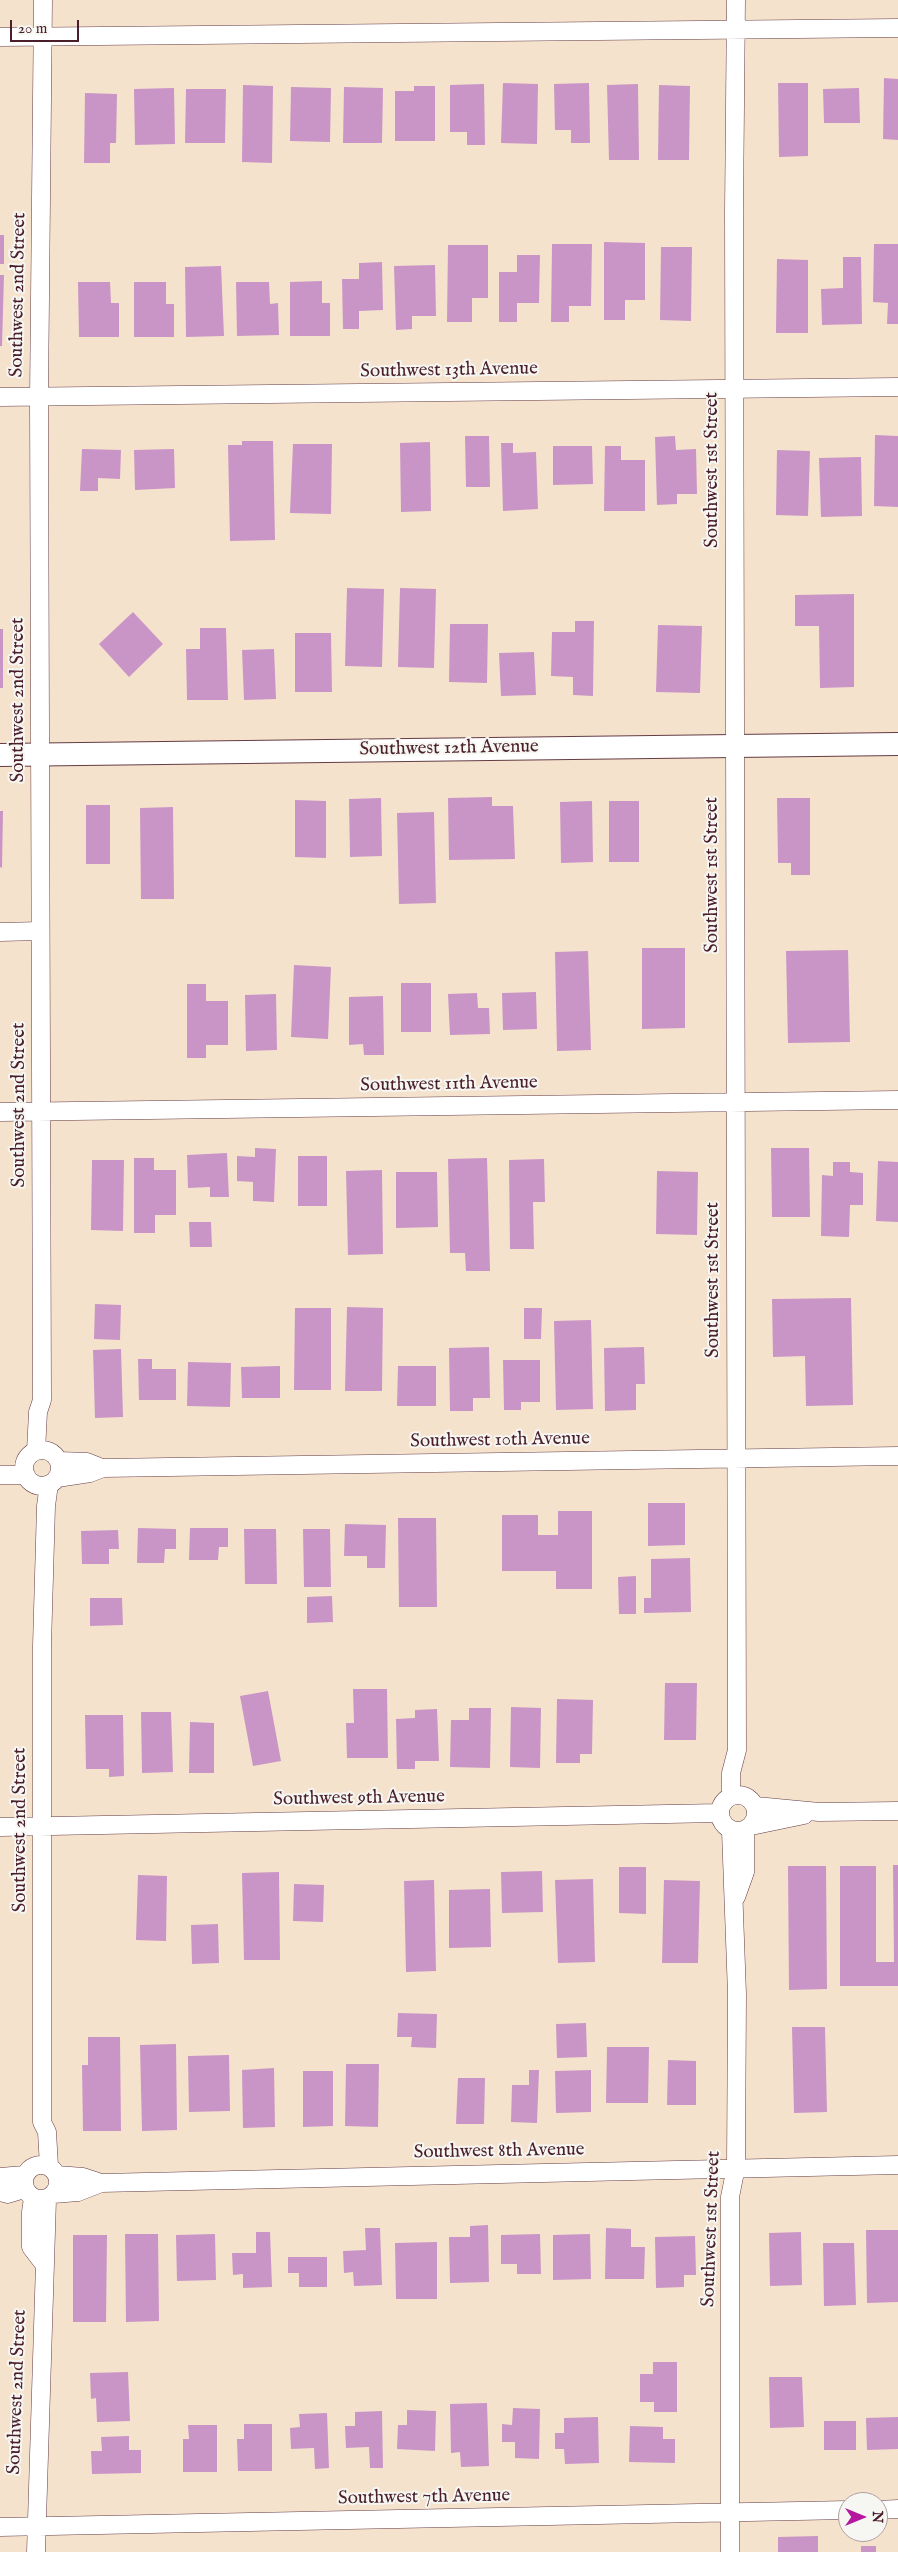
<!DOCTYPE html>
<html>
<head>
<meta charset="utf-8">
<style>
	body { margin:0 }
	#map { position:relative; width:898px; height:2552px; overflow:hidden; background:#f5e2cd; font-family:"IM FELL English",serif }
	canvas { display:block }
	.north { position:absolute; left:838px; top:2492px; width:50px; height:50px; box-sizing:border-box; background:#f6f6f2; border:1px solid #b1a0a2; border-radius:50%; rotate:90deg; font-size:14px; font-weight:700; line-height:20px; text-align:center; color:#4a1f2b }
	.north::after { content:''; display:block; margin:auto; width:18px; height:22px; background:#b5179e; clip-path:polygon(50% 0,100% 100%,50% 72%,0 100%) }
	.scale { position:absolute; left:10px; top:20px; width:69px; height:22px; box-sizing:border-box; border:2px solid #4a1f2b; border-top:0; padding-left:6px; font-size:15px; line-height:18px; white-space:nowrap; color:#4a1f2b; -webkit-text-stroke:4px #f6f6f2; paint-order:stroke }
</style>
</head>
<body>
<div id="map">
<canvas width="898" height="2552"></canvas>
<div class="north">N</div>
<div class="scale">20 m</div>
</div>
<script>
const ctx = document.querySelector('canvas').getContext('2d');
ctx.lineJoin = 'round';
function paint(path, color) {
  ctx.fillStyle = color;
  ctx.fill(path, 'evenodd');
}
function poly(rows) {
  const path = new Path2D();
  for (const r of rows) {
    if (r.length === 3) {
      path.moveTo(r[0] + r[2], r[1]);
      path.arc(r[0], r[1], r[2], 0, 2 * Math.PI);
      continue;
    }
    path.moveTo(r[0], r[1]);
    for (let i = 2; i < r.length; i += 2) path.lineTo(r[i], r[i + 1]);
  }
  return path;
}
function trace(path, color, width, dash) {
  ctx.strokeStyle = color;
  ctx.lineWidth = width;
  ctx.lineCap = dash ? 'butt' : 'round';
  ctx.setLineDash(dash || []);
  ctx.stroke(path);
}
function write(font, color, halo, rows, align = 'center') {
  ctx.font = font + ' "IM FELL English",serif';
  ctx.lineWidth = 4;
  ctx.setLineDash([]);
  ctx.textBaseline = 'middle';
  ctx.strokeStyle = halo;
  ctx.fillStyle = color;
  for (const [text, x, y, turn = 0] of rows) {
    ctx.save();
    ctx.translate(x, y);
    ctx.rotate((+turn || 0) * Math.PI / 180);
    ctx.textAlign = isNaN(turn) ? turn : align;
    if (halo) ctx.strokeText(text, 0, 0);
    ctx.fillText(text, 0, 0);
    ctx.restore();
  }
}
const building = poly([
	[884,78,898,79,898,140,883,139],
	[503,83,538,84,537,144,501,143],
	[589,83,590,143,571,143,571,130,555,130,554,84],
	[778,83,808,83,808,156,779,157],
	[484,84,485,145,467,145,467,132,450,132,450,85],
	[638,84,639,160,609,160,607,85],
	[243,85,273,86,272,163,242,162],
	[659,85,690,86,689,160,658,160],
	[414,86,435,86,435,141,395,141,395,91,414,91],
	[291,87,331,88,330,142,290,141],
	[344,87,383,88,382,143,343,143],
	[174,88,175,144,135,145,134,89],
	[859,88,860,123,824,123,823,89],
	[186,89,226,89,225,143,185,143],
	[85,93,117,94,116,143,110,143,110,163,84,163],
	[0,235,4,235,4,264,0,264],
	[604,242,645,243,645,300,625,300,625,320,604,320],
	[552,244,592,244,591,306,569,306,569,322,551,322],
	[874,244,898,244,898,324,887,324,888,303,873,302],
	[448,245,488,245,488,298,472,298,472,322,447,322],
	[661,247,692,247,691,321,660,320],
	[517,255,540,255,539,303,517,303,517,322,499,322,499,272,517,272],
	[843,257,861,257,862,324,822,325,821,289,843,288],
	[777,259,808,260,808,333,776,333],
	[382,262,383,310,359,311,359,329,343,329,342,279,359,279,359,263],
	[435,265,436,316,412,316,412,329,396,330,394,266],
	[221,266,224,336,186,337,185,267],
	[0,275,4,275,2,346,0,346],
	[322,281,322,303,330,303,330,336,290,336,290,282],
	[78,282,110,282,111,303,119,303,119,337,79,337],
	[134,282,166,282,166,304,174,304,174,337,134,337],
	[236,282,269,282,270,304,278,303,279,335,237,336],
	[875,435,898,436,898,507,874,506],
	[465,436,489,436,490,487,466,487],
	[675,436,676,450,696,449,697,494,677,494,677,504,657,505,655,437],
	[242,441,273,441,275,540,230,541,228,445,242,445],
	[430,442,431,511,401,512,400,443],
	[501,443,513,443,513,453,536,452,538,509,503,511],
	[293,444,332,444,331,514,290,513],
	[553,446,592,446,593,484,553,485],
	[605,446,621,446,621,460,645,460,645,511,604,511],
	[82,449,121,450,120,479,98,478,98,491,80,491],
	[174,449,175,488,135,490,134,450],
	[777,450,810,451,808,516,776,515],
	[861,457,862,516,821,517,819,458],
	[347,588,384,589,382,667,345,666],
	[400,588,436,589,434,668,398,667],
	[854,594,854,687,820,688,819,626,795,626,795,595],
	[133,612,163,644,129,677,99,644],
	[575,621,594,621,593,696,573,695,573,677,551,676,552,632,575,632],
	[450,624,488,624,487,683,449,682],
	[658,625,702,626,700,693,656,692],
	[200,628,226,628,228,700,187,700,186,649,200,649],
	[0,629,3,629,3,688,0,688],
	[295,633,331,633,332,692,295,692],
	[274,649,276,699,244,700,242,650],
	[534,652,536,695,501,696,499,653],
	[492,797,492,806,513,806,515,859,449,860,448,798],
	[381,798,382,856,350,857,349,799],
	[777,798,810,798,810,875,791,875,791,863,778,863],
	[295,800,326,801,326,858,295,857],
	[592,801,593,862,561,863,560,802],
	[609,801,639,801,639,862,609,862],
	[86,805,110,805,110,864,86,864],
	[173,807,174,899,141,899,140,808],
	[0,811,3,811,2,868,0,867],
	[434,812,436,903,399,904,397,813],
	[642,948,685,948,685,1028,642,1029],
	[848,950,850,1042,788,1043,786,951],
	[588,951,591,1050,557,1051,555,952],
	[294,965,331,967,328,1039,291,1037],
	[401,983,431,983,431,1032,401,1032],
	[187,984,206,984,206,1001,228,1001,228,1045,206,1045,206,1058,187,1058],
	[536,992,537,1029,503,1030,502,993],
	[477,993,478,1008,489,1008,490,1034,450,1035,448,994],
	[276,994,277,1050,246,1051,245,995],
	[383,996,384,1055,364,1055,363,1044,349,1045,349,997],
	[255,1148,276,1149,274,1202,253,1201,253,1182,237,1181,237,1156,255,1157],
	[771,1148,809,1148,810,1217,772,1217],
	[227,1153,229,1197,210,1197,210,1187,188,1188,187,1155],
	[298,1156,327,1156,327,1206,298,1206],
	[134,1158,154,1158,154,1170,176,1170,176,1215,155,1215,155,1233,134,1233],
	[487,1158,490,1271,466,1271,465,1253,450,1253,448,1159],
	[544,1159,545,1202,533,1202,534,1249,510,1249,509,1160],
	[92,1160,124,1160,123,1231,91,1230],
	[878,1161,898,1162,898,1222,876,1221],
	[833,1162,850,1162,850,1172,863,1173,863,1205,850,1205,849,1237,821,1236,822,1175,833,1176],
	[382,1170,383,1254,348,1255,346,1171],
	[657,1171,698,1172,697,1235,656,1234],
	[396,1172,437,1172,438,1227,396,1228],
	[189,1222,211,1222,212,1247,190,1247],
	[851,1298,853,1405,806,1406,805,1356,773,1357,772,1299],
	[95,1304,121,1305,120,1340,94,1339],
	[347,1307,383,1308,382,1391,345,1391],
	[295,1308,331,1308,331,1390,294,1390],
	[524,1308,542,1308,541,1339,524,1339],
	[591,1320,593,1409,556,1410,554,1321],
	[489,1347,490,1398,473,1398,473,1411,450,1411,449,1348],
	[644,1347,645,1384,636,1384,636,1410,605,1411,604,1348],
	[121,1349,123,1417,95,1418,93,1350],
	[138,1359,152,1359,152,1369,176,1369,176,1400,139,1400],
	[503,1360,540,1360,540,1402,521,1402,521,1410,504,1410],
	[188,1362,231,1363,230,1407,187,1406],
	[280,1366,280,1398,242,1398,241,1367],
	[398,1366,436,1366,436,1406,397,1406],
	[648,1503,685,1503,685,1545,648,1546],
	[558,1511,592,1511,592,1589,556,1589,556,1571,502,1571,502,1515,538,1515,538,1535,558,1535],
	[398,1518,436,1518,437,1607,399,1607],
	[345,1524,386,1525,385,1568,367,1568,367,1556,344,1556],
	[138,1528,176,1529,176,1549,165,1549,164,1563,137,1563],
	[190,1528,228,1528,228,1547,219,1547,218,1560,189,1560],
	[244,1529,276,1529,277,1584,245,1584],
	[303,1529,330,1529,331,1587,304,1587],
	[118,1530,119,1549,109,1549,109,1564,82,1564,81,1531],
	[690,1558,691,1612,644,1613,644,1598,651,1598,651,1559],
	[636,1576,636,1614,619,1614,618,1577],
	[332,1596,333,1622,307,1623,307,1597],
	[90,1598,122,1598,123,1625,90,1626],
	[665,1683,697,1683,696,1740,664,1740],
	[353,1689,387,1689,388,1758,347,1758,346,1723,354,1723],
	[268,1691,281,1761,253,1766,240,1696],
	[557,1699,593,1700,592,1754,580,1754,580,1763,556,1763],
	[511,1707,541,1708,540,1768,510,1767],
	[469,1708,491,1708,490,1768,450,1767,451,1720,469,1720],
	[437,1709,439,1761,415,1761,415,1769,397,1769,396,1719,415,1718,415,1710],
	[141,1712,171,1712,173,1772,142,1773],
	[85,1715,123,1715,124,1776,109,1777,109,1769,86,1769],
	[190,1722,214,1723,214,1773,189,1773],
	[893,1865,898,1865,898,1986,840,1986,840,1866,876,1866,876,1962,894,1962],
	[788,1866,826,1866,827,1989,789,1990],
	[619,1867,646,1867,646,1914,619,1913],
	[542,1871,543,1912,502,1913,501,1872],
	[279,1872,280,1960,244,1960,242,1873],
	[138,1875,167,1876,166,1941,136,1940],
	[593,1879,595,1962,558,1963,555,1880],
	[434,1880,436,1971,406,1972,404,1881],
	[664,1880,700,1881,698,1963,662,1963],
	[294,1884,324,1885,323,1922,293,1921],
	[490,1889,491,1947,449,1948,449,1890],
	[218,1924,219,1963,192,1964,191,1925],
	[398,2013,437,2014,436,2048,411,2047,412,2037,397,2037],
	[586,2023,587,2057,557,2058,556,2024],
	[792,2027,825,2027,827,2112,794,2113],
	[88,2037,120,2037,121,2131,83,2131,82,2065,88,2065],
	[176,2044,177,2130,142,2131,140,2045],
	[607,2047,649,2047,648,2103,606,2103],
	[229,2055,230,2111,189,2112,188,2056],
	[668,2060,696,2061,696,2105,667,2105],
	[346,2064,379,2064,378,2127,345,2126],
	[274,2068,275,2127,243,2128,242,2070],
	[529,2070,539,2070,537,2123,511,2122,512,2085,529,2085],
	[591,2070,591,2112,556,2113,555,2071],
	[303,2071,333,2071,333,2126,303,2127],
	[458,2078,485,2078,484,2124,456,2124],
	[488,2225,489,2282,450,2283,449,2237,470,2237,470,2226],
	[365,2228,380,2228,382,2285,354,2286,353,2272,344,2273,343,2251,366,2250],
	[606,2228,631,2229,631,2247,645,2247,644,2279,605,2279],
	[866,2230,898,2230,898,2302,867,2303],
	[256,2232,270,2232,272,2287,243,2288,243,2274,233,2275,232,2253,256,2253],
	[801,2232,802,2285,770,2286,769,2233],
	[125,2234,158,2234,159,2321,126,2322],
	[215,2234,216,2280,177,2281,176,2235],
	[540,2234,541,2274,517,2274,517,2264,501,2264,501,2235],
	[590,2234,591,2279,553,2280,553,2235],
	[73,2235,107,2235,106,2322,73,2322],
	[695,2236,696,2275,684,2275,684,2287,656,2288,655,2237],
	[437,2242,437,2299,396,2299,395,2243],
	[823,2243,854,2243,856,2305,824,2306],
	[288,2257,327,2257,327,2287,299,2287,299,2273,288,2273],
	[653,2362,677,2362,677,2412,654,2412,654,2402,640,2402,640,2374,653,2374],
	[128,2372,130,2421,97,2422,96,2398,91,2399,90,2373],
	[769,2377,802,2377,804,2427,770,2428],
	[487,2403,489,2466,461,2467,460,2452,451,2453,450,2404],
	[513,2408,540,2409,539,2459,515,2458,515,2442,502,2442,502,2424,512,2425],
	[407,2410,436,2411,435,2451,397,2449,398,2425,407,2425],
	[382,2411,383,2468,370,2468,369,2447,346,2448,345,2426,355,2426,355,2412],
	[327,2413,329,2468,315,2469,314,2448,291,2449,290,2428,300,2427,299,2414],
	[598,2417,599,2463,565,2464,564,2449,555,2449,555,2433,564,2433,564,2418],
	[898,2417,898,2449,867,2450,866,2418],
	[824,2421,856,2421,856,2450,824,2450],
	[244,2424,272,2424,272,2471,238,2471,237,2439,244,2439],
	[188,2425,217,2425,217,2472,183,2472,183,2439,189,2439],
	[630,2426,663,2427,663,2439,675,2439,675,2463,629,2462],
	[129,2436,129,2450,141,2450,141,2473,92,2474,91,2451,102,2451,101,2437],
	[818,2536,818,2552,778,2552,778,2537],
	[861,2546,876,2546,876,2552,861,2552]
]);
const minor = poly([
	[0,37,898,28],
	[0,397,898,387],
	[0,932,40,931],
	[0,1112,898,1100],
	[42,1468,18],
	[36,1451,38,1412,42,1400,39,397,43,0],
	[59,1461,87,1462,102,1468],
	[0,1475,26,1475],
	[57,1478,90,1473,103,1468,898,1456],
	[738,1813,18],
	[731,1795,731,1773,737,1750,734,211,736,0],
	[756,1806,819,1812,898,1811],
	[751,1826,804,1815],
	[0,1827,719,1813],
	[736,1897,745,1872,745,1830],
	[41,2182,17],
	[49,2166,47,2132,42,2122,42,1646,46,1506,49,1484],
	[57,2175,83,2177,101,2183],
	[0,2177,24,2175],
	[0,2192,8,2194,24,2189],
	[53,2194,78,2192,101,2183,898,2165],
	[33,2198,31,2212,31,2247,44,2264],
	[878,2510,898,2509],
	[0,2527,848,2510],
	[36,2552,47,2199],
	[730,2552,730,2197,736,2167,737,1994,731,1831]
]);
const tertiary = poly([
	[0,755,898,744]
]);
const streetNames = [
	["Southwest 2nd Street",19,295,-89],
	["Southwest 13th Avenue",449,371,-1],
	["Southwest 1st Street",713,470,-90],
	["Southwest 2nd Street",19,700,-90],
	["Southwest 12th Avenue",449,749,-1],
	["Southwest 1st Street",713,875,-90],
	["Southwest 11th Avenue",449,1085,-1],
	["Southwest 2nd Street",20,1105,-90],
	["Southwest 1st Street",714,1280,-90],
	["Southwest 10th Avenue",500,1441,-1],
	["Southwest 9th Avenue",359,1799,-1],
	["Southwest 2nd Street",21,1830,-90],
	["Southwest 8th Avenue",499,2152,-1],
	["Southwest 1st Street",712,2229,-88],
	["Southwest 2nd Street",18,2392,-88],
	["Southwest 7th Avenue",424,2498,-1]
];
paint(building, '#c995c6');
trace(minor, '#643c43', 19);
trace(tertiary, '#643c43', 24);
trace(minor, '#fff', 18);
trace(tertiary, '#fff', 22);
write('19px', '#4a1f2b', '#f6f6f2', streetNames);
</script>
</body>
</html>
